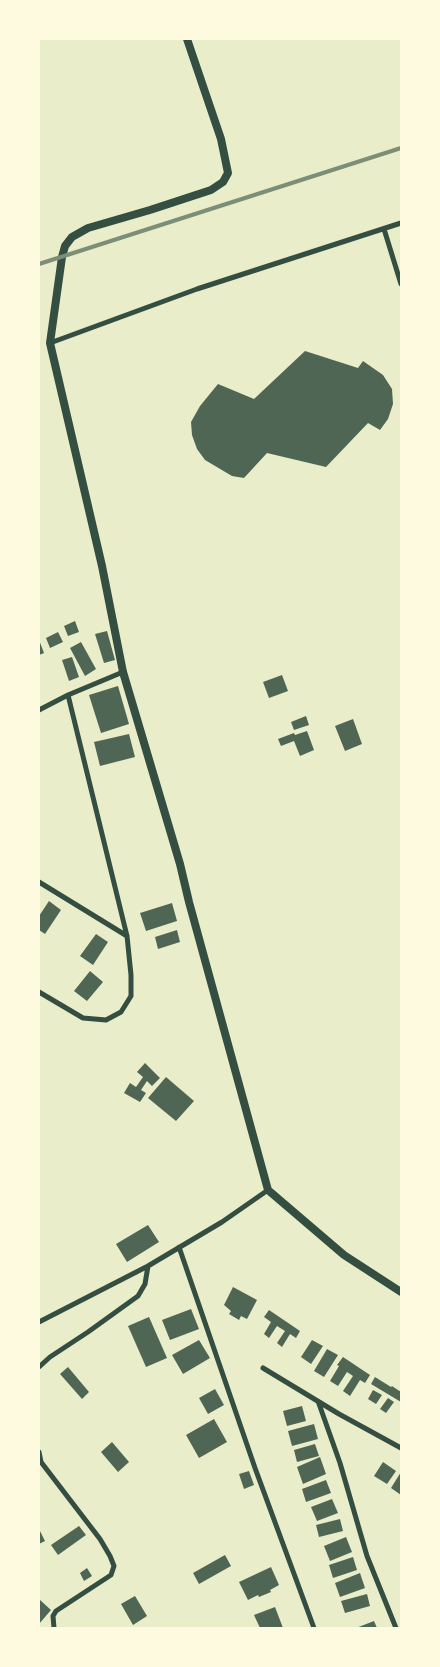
<!DOCTYPE html>
<html>
<head>
<meta charset="utf-8">
<style>
	body { margin:0 }
	#map { position:relative; width:440px; height:1667px; overflow:hidden; background:#e9edc9; font-family:Barlow,sans-serif }
	canvas { display:block }
	.frame { position:absolute; inset:0; border:40px solid #fefae0; pointer-events:none }
</style>
</head>
<body>
<div id="map">
<canvas width="440" height="1667"></canvas>
<div class="frame"></div>
</div>
<script>
const ctx = document.querySelector('canvas').getContext('2d');
ctx.lineJoin = 'round';
function paint(path, color) {
  ctx.fillStyle = color;
  ctx.fill(path, 'evenodd');
}
function poly(rows) {
  const path = new Path2D();
  for (const r of rows) {
    path.moveTo(r[0], r[1]);
    for (let i = 2; i < r.length; i += 2) path.lineTo(r[i], r[i + 1]);
  }
  return path;
}
function trace(path, color, width, dash) {
  ctx.strokeStyle = color;
  ctx.lineWidth = width;
  ctx.lineCap = dash ? 'butt' : 'round';
  ctx.setLineDash(dash || []);
  ctx.stroke(path);
}
const building = poly([
	[305,351,358,368,363,361,383,375,392,389,393,404,388,419,380,430,368,423,326,467,267,453,244,478,232,476,205,460,197,449,192,435,191,422,200,406,218,384,254,399],
	[75,621,79,632,68,636,64,626],
	[107,631,115,660,104,663,95,634],
	[58,632,63,642,50,648,46,638],
	[39,640,44,653,39,655],
	[81,642,96,669,85,676,70,648],
	[72,657,79,677,69,681,62,660],
	[282,675,288,691,269,698,263,682],
	[118,686,129,724,101,733,89,695],
	[306,716,309,725,294,730,291,722],
	[353,719,362,744,345,751,335,726],
	[307,731,314,750,300,756,294,741,281,746,278,739,294,733,295,735],
	[129,734,135,757,100,766,94,742],
	[49,901,61,910,45,934,39,930,39,916],
	[172,903,177,921,146,931,140,913],
	[177,930,180,942,158,949,155,937],
	[96,934,108,942,93,965,80,956],
	[90,971,103,982,87,1001,74,991],
	[145,1063,160,1078,152,1086,147,1081,141,1090,146,1093,140,1102,124,1093,130,1083,136,1087,143,1077,137,1072],
	[166,1077,194,1101,176,1121,148,1098],
	[148,1225,159,1242,127,1262,116,1244],
	[233,1287,257,1300,247,1319,241,1316,239,1320,229,1314,231,1311,224,1305],
	[191,1309,199,1329,170,1340,162,1320],
	[269,1310,300,1331,296,1338,290,1334,282,1347,277,1343,285,1331,277,1326,269,1338,264,1334,271,1322,264,1317],
	[149,1317,167,1358,146,1367,128,1326],
	[199,1340,210,1358,183,1374,172,1355],
	[312,1340,323,1346,311,1364,301,1357],
	[327,1349,338,1355,324,1377,314,1371],
	[343,1357,370,1375,365,1383,360,1380,350,1396,343,1391,353,1376,347,1372,338,1386,330,1381,339,1366,337,1365],
	[68,1367,89,1392,82,1399,60,1374],
	[375,1377,391,1387,392,1386,401,1392,401,1402,371,1384],
	[215,1389,224,1405,208,1414,199,1398],
	[373,1390,382,1395,376,1404,368,1399],
	[388,1398,394,1402,386,1413,380,1409],
	[302,1406,306,1421,287,1426,283,1411],
	[214,1419,227,1442,199,1458,186,1435],
	[314,1424,318,1439,292,1446,288,1431],
	[112,1442,129,1462,118,1472,101,1452],
	[315,1444,319,1456,297,1462,294,1450],
	[320,1457,326,1474,303,1484,297,1467],
	[383,1462,396,1471,387,1484,374,1476],
	[249,1471,254,1485,244,1489,239,1474],
	[401,1472,401,1495,391,1488],
	[326,1480,331,1493,306,1502,302,1489],
	[332,1499,338,1513,317,1521,311,1507],
	[340,1519,343,1531,319,1537,316,1525],
	[79,1526,86,1535,58,1555,51,1545],
	[39,1529,45,1541,39,1544],
	[346,1537,352,1552,330,1561,324,1546],
	[225,1555,231,1566,199,1584,193,1573],
	[353,1557,357,1570,333,1578,329,1565],
	[271,1567,279,1585,270,1590,271,1592,259,1597,258,1595,248,1600,239,1582],
	[87,1568,92,1576,84,1581,80,1573],
	[360,1573,365,1588,340,1597,335,1583],
	[367,1594,370,1606,345,1613,341,1601],
	[135,1596,147,1616,133,1625,121,1604],
	[40,1600,51,1610,39,1624,39,1602],
	[275,1607,283,1628,260,1628,254,1615],
	[374,1621,377,1628,356,1628]
]);
const minor = poly([
	[384,229,401,284],
	[50,343,197,289,401,223],
	[39,710,68,695,123,672],
	[39,882,127,936],
	[39,992,83,1018,106,1020,121,1012,131,996,131,975,127,936,68,695],
	[179,1247,255,1468,314,1628],
	[39,1322,148,1266,222,1222,268,1190],
	[39,1367,50,1357,88,1332,138,1296,145,1284,148,1266],
	[263,1368,339,1414,401,1448],
	[318,1401,340,1463,367,1556,396,1628],
	[39,1452,41,1462,100,1539,110,1556,114,1566,111,1575,56,1611,53,1616,54,1628]
]);
const tertiary = poly([
	[187,39,221,139,228,173,223,182,211,190,150,210,88,228,72,237,65,246,62,257,50,343,102,566,123,672,180,864,189,902,268,1190,344,1255,401,1292]
]);
const rail = poly([
	[39,264,401,148]
]);
paint(building, '#4f6655');
trace(minor, '#344e41', 5);
trace(tertiary, '#344e41', 8);
trace(rail, '#7c8e77', 4);
</script>
</body>
</html>
